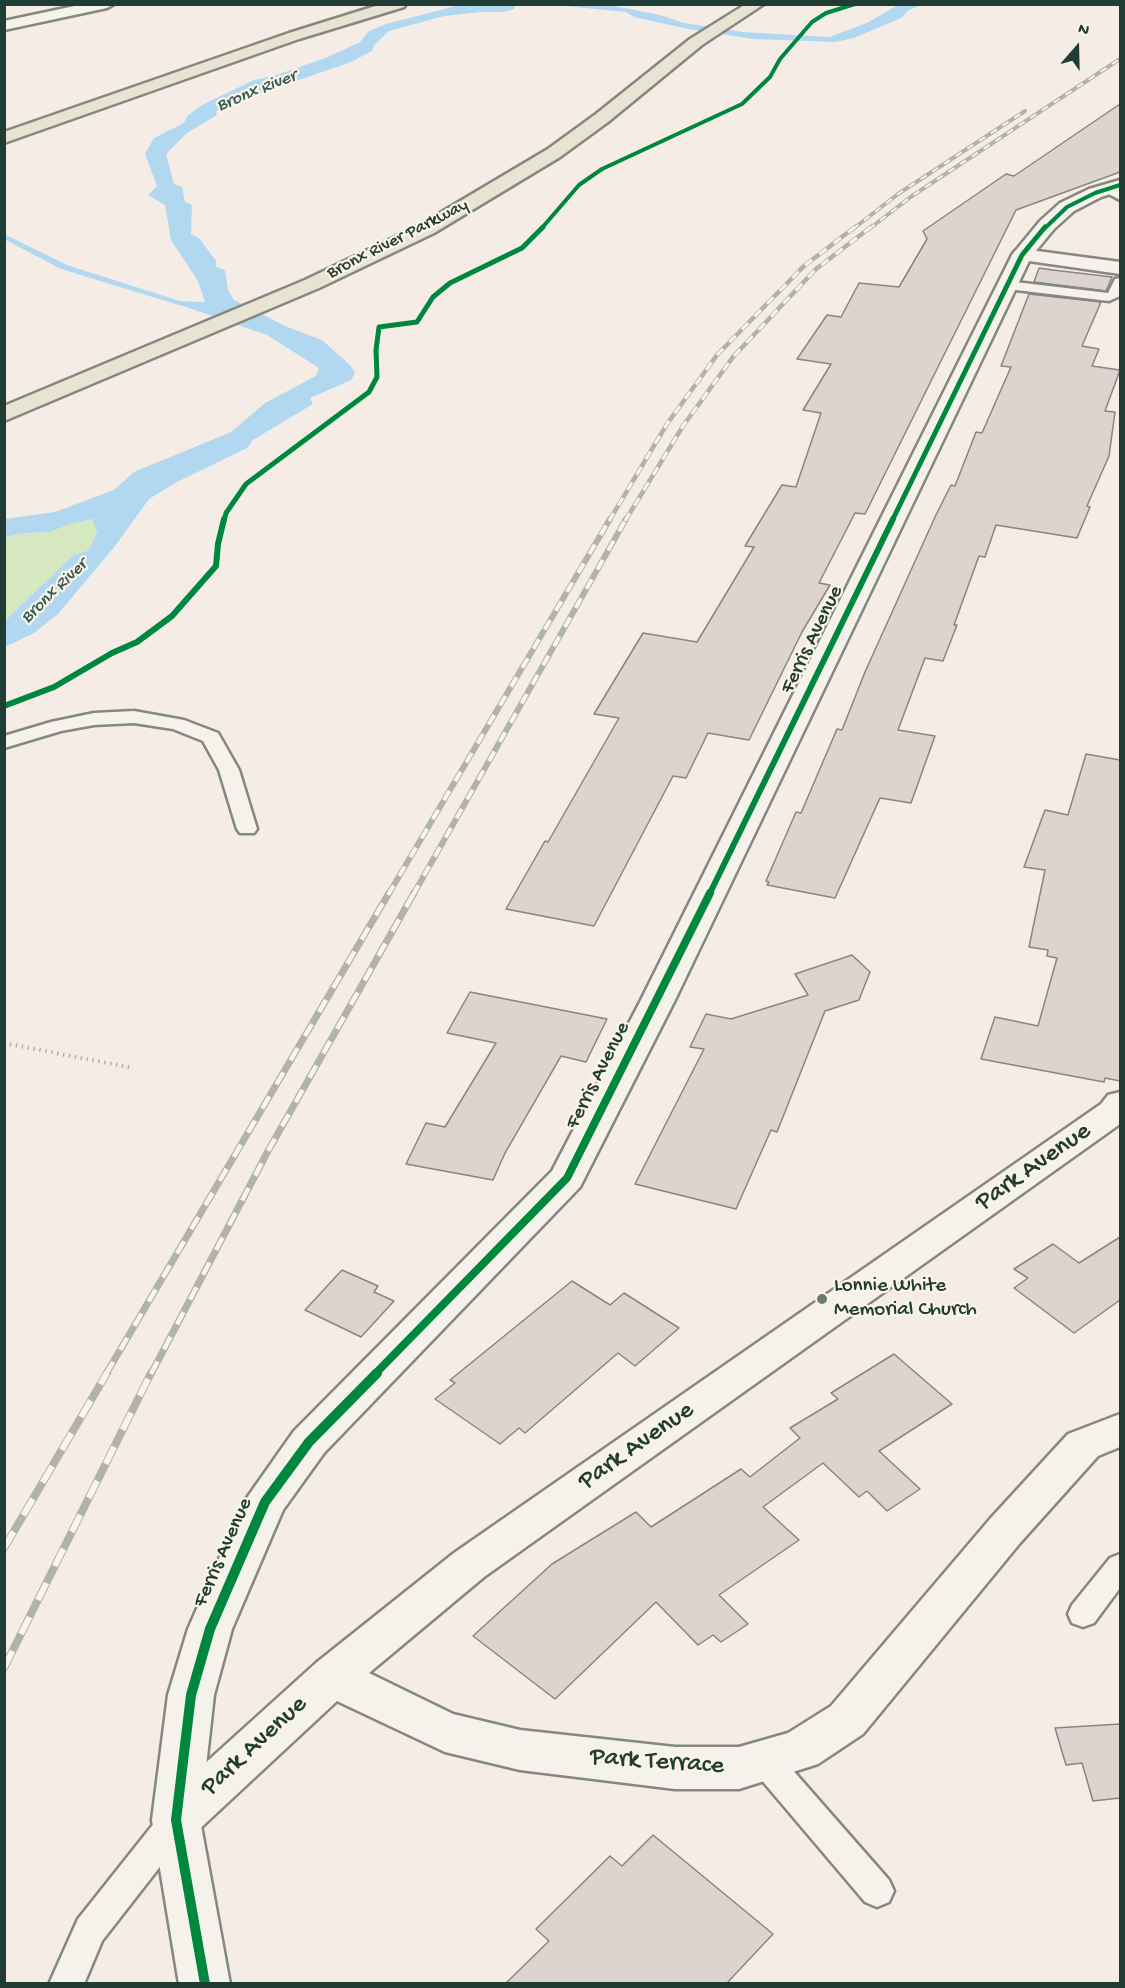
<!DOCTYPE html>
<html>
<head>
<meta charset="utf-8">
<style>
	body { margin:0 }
	#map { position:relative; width:1125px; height:1988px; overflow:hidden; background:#f5ede5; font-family:"Gochi Hand",sans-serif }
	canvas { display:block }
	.frame { position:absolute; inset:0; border:6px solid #1f3d34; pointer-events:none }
	.north { position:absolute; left:1047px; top:18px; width:60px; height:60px; -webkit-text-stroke:4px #fcf5e5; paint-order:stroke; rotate:20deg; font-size:16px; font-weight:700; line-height:24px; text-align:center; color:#1f3d34 }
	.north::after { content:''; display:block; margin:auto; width:21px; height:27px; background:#1f3d34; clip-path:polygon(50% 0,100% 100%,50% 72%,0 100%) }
</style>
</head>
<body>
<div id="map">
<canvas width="1125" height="1988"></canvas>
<div class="frame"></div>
<div class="north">N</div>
</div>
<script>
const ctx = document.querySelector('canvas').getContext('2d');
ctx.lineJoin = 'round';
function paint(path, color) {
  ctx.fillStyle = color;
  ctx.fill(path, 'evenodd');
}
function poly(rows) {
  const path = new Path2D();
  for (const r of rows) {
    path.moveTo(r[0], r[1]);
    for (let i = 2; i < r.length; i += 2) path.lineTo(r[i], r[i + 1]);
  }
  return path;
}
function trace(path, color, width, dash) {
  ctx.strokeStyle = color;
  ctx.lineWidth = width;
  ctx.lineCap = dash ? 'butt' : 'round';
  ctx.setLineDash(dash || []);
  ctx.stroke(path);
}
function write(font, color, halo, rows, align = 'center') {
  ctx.font = font + ' "Gochi Hand",sans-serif';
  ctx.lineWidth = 4.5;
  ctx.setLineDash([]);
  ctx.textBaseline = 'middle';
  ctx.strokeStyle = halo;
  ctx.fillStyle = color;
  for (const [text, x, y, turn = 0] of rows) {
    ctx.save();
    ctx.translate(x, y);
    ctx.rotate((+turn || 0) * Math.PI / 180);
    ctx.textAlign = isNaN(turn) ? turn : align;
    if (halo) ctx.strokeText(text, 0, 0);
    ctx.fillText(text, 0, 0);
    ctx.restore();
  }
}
const green = poly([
	[93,519,97,532,89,550,72,556,5,621,5,537,25,533,50,532,70,524]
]);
const water = poly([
	[460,5,515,5,514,9,503,12,481,12,444,16,389,31,374,45,372,51,351,62,244,99,216,111,217,115,187,133,166,154,174,184,182,187,185,202,192,205,191,234,199,238,216,261,216,267,225,270,228,290,234,300,285,326,322,340,350,365,355,373,351,380,310,398,313,404,253,440,247,448,177,482,149,499,115,546,58,614,34,633,5,647,5,621,72,556,89,550,97,532,92,519,70,524,50,532,25,533,5,537,5,519,55,512,114,490,134,472,231,432,265,403,316,376,319,368,267,335,169,301,205,302,198,281,171,240,165,205,148,195,157,186,145,154,154,138,184,123,187,116,202,105,254,80,274,76,328,57,360,42,369,31,386,24],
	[554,5,609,5,660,15,684,23,743,32,829,37,867,23,898,5,921,5,909,10,901,18,854,38,835,42,753,39,688,29,634,17,626,12]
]);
const stream = poly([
	[4,234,67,265,189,304,182,306,61,269,4,239,4,234]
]);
const building = poly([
	[1120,104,1120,172,1016,210,865,514,855,513,819,583,830,585,802,632,749,740,708,733,686,778,673,776,594,926,506,909,545,841,548,842,619,718,594,714,643,633,697,642,754,547,745,546,782,485,796,487,821,413,803,410,831,364,797,359,827,315,841,317,859,283,899,287,927,239,923,231,1006,174,1014,176,1120,104],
	[1039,268,1053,270,1112,277,1106,291,1034,282,1039,268],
	[1029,294,1101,302,1082,346,1099,349,1092,366,1120,370,1105,411,1115,412,1109,456,1087,506,1090,507,1077,538,996,525,985,557,979,556,954,625,957,625,943,661,925,658,898,730,935,736,911,803,880,798,835,898,767,885,769,882,766,881,796,812,801,813,837,729,842,730,865,672,935,517,951,485,955,486,976,432,982,433,1011,367,1001,366,1029,294],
	[1086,754,1120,760,1120,1081,1105,1078,1104,1082,981,1059,995,1017,1038,1026,1057,958,1047,956,1048,950,1029,947,1045,870,1024,867,1045,810,1068,815,1086,754],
	[852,955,870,972,859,1000,825,1011,777,1132,771,1130,736,1209,635,1184,704,1049,690,1047,706,1014,731,1019,808,995,795,974,852,955],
	[470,992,607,1019,586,1062,561,1056,505,1153,493,1180,406,1164,426,1123,445,1127,496,1043,447,1033,470,992],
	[1120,1237,1120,1300,1074,1333,1014,1288,1028,1278,1014,1269,1053,1244,1079,1263,1120,1237],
	[342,1270,378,1286,374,1292,394,1301,361,1337,305,1310,342,1270],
	[572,1281,610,1305,624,1293,679,1328,635,1366,618,1353,525,1433,519,1428,500,1444,435,1399,455,1383,450,1380,572,1281],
	[894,1354,952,1404,879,1451,920,1489,887,1511,867,1491,859,1497,823,1463,763,1507,799,1540,719,1595,748,1624,721,1642,713,1635,698,1645,656,1602,555,1699,473,1636,552,1564,636,1512,651,1527,741,1469,750,1477,800,1438,790,1428,838,1399,831,1393,894,1354],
	[1120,1724,1120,1798,1093,1801,1082,1763,1066,1765,1055,1728,1120,1724],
	[653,1835,773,1934,727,1983,506,1983,549,1941,536,1929,610,1856,622,1866,653,1835]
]);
const path = poly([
	[4,1043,133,1068]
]);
const service = poly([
	[1109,185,1120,191,1120,200,1105,192,1103,189,1105,186,1109,185],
	[1120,278,1120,296,1109,301,1007,289,1000,285,1007,281,1108,293,1115,279,1120,278],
	[134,711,184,720,218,733,239,770,257,829,254,833,240,833,237,829,219,770,203,741,173,729,134,723,94,725,61,731,4,748,4,736,51,722,94,713,134,711],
	[1120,1554,1120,1588,1094,1623,1083,1627,1072,1623,1068,1614,1072,1605,1110,1558,1120,1554],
	[765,1747,776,1751,889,1880,894,1891,889,1902,877,1907,865,1902,754,1771,749,1761,754,1751,765,1747],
	[175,1807,187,1812,191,1822,187,1832,102,1941,84,1984,49,1984,78,1919,163,1812,175,1807]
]);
const minor = poly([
	[84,4,114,4,107,8,4,30,4,21,84,4],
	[1022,249,1120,262,1120,274,1015,259,1012,255,1015,251,1022,249],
	[1120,1092,1120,1124,484,1577,369,1673,453,1714,520,1730,675,1747,739,1747,788,1733,831,1706,990,1519,1068,1434,1120,1414,1120,1447,1098,1456,1020,1543,863,1734,818,1764,739,1789,675,1789,520,1770,445,1752,337,1701,193,1835,176,1842,159,1835,152,1820,159,1805,316,1663,454,1553,1101,1104,1108,1095,1120,1092]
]);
const tertiary = poly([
	[1120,180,1120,191,1101,197,1074,211,1054,229,1031,257,675,1000,580,1187,324,1453,283,1510,232,1629,214,1695,200,1820,230,1984,179,1984,152,1820,168,1695,188,1629,244,1502,294,1431,552,1171,641,1000,1012,255,1040,221,1060,203,1089,189,1120,180]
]);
const trunk = poly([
	[382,4,406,4,404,7,299,39,4,143,4,132,289,33,382,4],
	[746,4,764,4,702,45,608,122,560,157,434,233,319,288,4,421,4,406,305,280,420,225,548,149,596,114,690,39,746,4]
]);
const railFar4 = poly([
	[853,229,898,194,1025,111],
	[869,229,912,196,1120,59]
]);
const railFar3 = poly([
	[609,521,667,424,717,355,804,266,855,227],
	[625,521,683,426,733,357,816,269,871,227]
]);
const railFar2 = poly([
	[388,895,610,519],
	[413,895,626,519]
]);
const railFar1 = poly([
	[106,1374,389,893],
	[151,1374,268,1151,414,893]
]);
const rail = poly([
	[4,1548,107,1373],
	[4,1668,151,1373]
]);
const cyclewayFar4 = poly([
	[541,229,579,185,602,169,742,104,770,77,780,59,812,22,826,13,855,4],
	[1044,229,1067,207,1095,193,1120,185]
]);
const cyclewayFar3 = poly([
	[224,521,226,513,246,484,369,392,377,377,376,350,379,327,417,322,433,297,450,283,522,248,543,227],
	[892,521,1022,255,1045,227]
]);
const cyclewayFar2 = poly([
	[4,706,54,687,112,653,137,642,172,616,216,566,218,544,224,519],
	[709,895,893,519]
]);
const cyclewayFar1 = poly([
	[375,1374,567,1178,710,893]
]);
const cycleway = poly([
	[205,1984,176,1820,191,1695,210,1629,265,1502,309,1442,377,1373]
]);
const markers = [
	[822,1299,6,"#6a7b72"]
];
const farWaternames = [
	["Bronx River",257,92,-22],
	["Bronx River",55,592,-44]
];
const farStreetnames = [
	["Bronx River Parkway",398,240,-27]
];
const streetNames = [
	["Ferris Avenue",813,640,-64],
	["Ferris Avenue",599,1076,-63],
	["Ferris Avenue",224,1553,-66]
];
const poiNames = [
	["Lonnie White",834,1287],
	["Memorial Church",834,1311]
];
const nearStreetnames = [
	["Park Avenue",1034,1168,-35],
	["Park Avenue",637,1447,-35],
	["Park Avenue",255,1747,-43],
	["Park Terrace",657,1763,4]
];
paint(green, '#d5e8bf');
paint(water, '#b1d8f0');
paint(stream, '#b1d8f0');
paint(building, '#ddd4cf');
trace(building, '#858781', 1.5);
trace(service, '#858781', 5);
trace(minor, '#858781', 5);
trace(tertiary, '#858781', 5);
trace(trunk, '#858781', 5);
trace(path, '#b0b2ac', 4, [1.5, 4.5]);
paint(service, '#f5f1eb');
paint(minor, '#f5f1eb');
paint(tertiary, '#f5f1eb');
paint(trunk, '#e8e4d3');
trace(railFar4, '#b0b2ac', 4);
trace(railFar3, '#b0b2ac', 4.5);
trace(railFar2, '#b0b2ac', 6);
trace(railFar1, '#b0b2ac', 7);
trace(rail, '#b0b2ac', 8);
trace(railFar4, '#fcf5e5', 2, [7]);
trace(railFar3, '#fcf5e5', 3, [9]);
trace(railFar2, '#fcf5e5', 4, [11]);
trace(railFar1, '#fcf5e5', 4.5, [14]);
trace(rail, '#fcf5e5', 6, [19]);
trace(cyclewayFar4, '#00873e', 4);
trace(cyclewayFar3, '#00873e', 5);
trace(cyclewayFar2, '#00873e', 6);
trace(cyclewayFar1, '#00873e', 8);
trace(cycleway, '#00873e', 10);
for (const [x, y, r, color] of markers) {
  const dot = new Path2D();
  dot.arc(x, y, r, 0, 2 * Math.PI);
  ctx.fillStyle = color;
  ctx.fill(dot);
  trace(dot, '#fcf5e5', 2);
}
write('italic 18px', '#365a5a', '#fcf5e5', farWaternames);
write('18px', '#1f3d34', '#fcf5e5', farStreetnames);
write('21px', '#1f3d34', '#fcf5e5', streetNames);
write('21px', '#1f3d34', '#fcf5e5', poiNames, 'left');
write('26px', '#1f3d34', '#fcf5e5', nearStreetnames);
</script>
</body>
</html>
